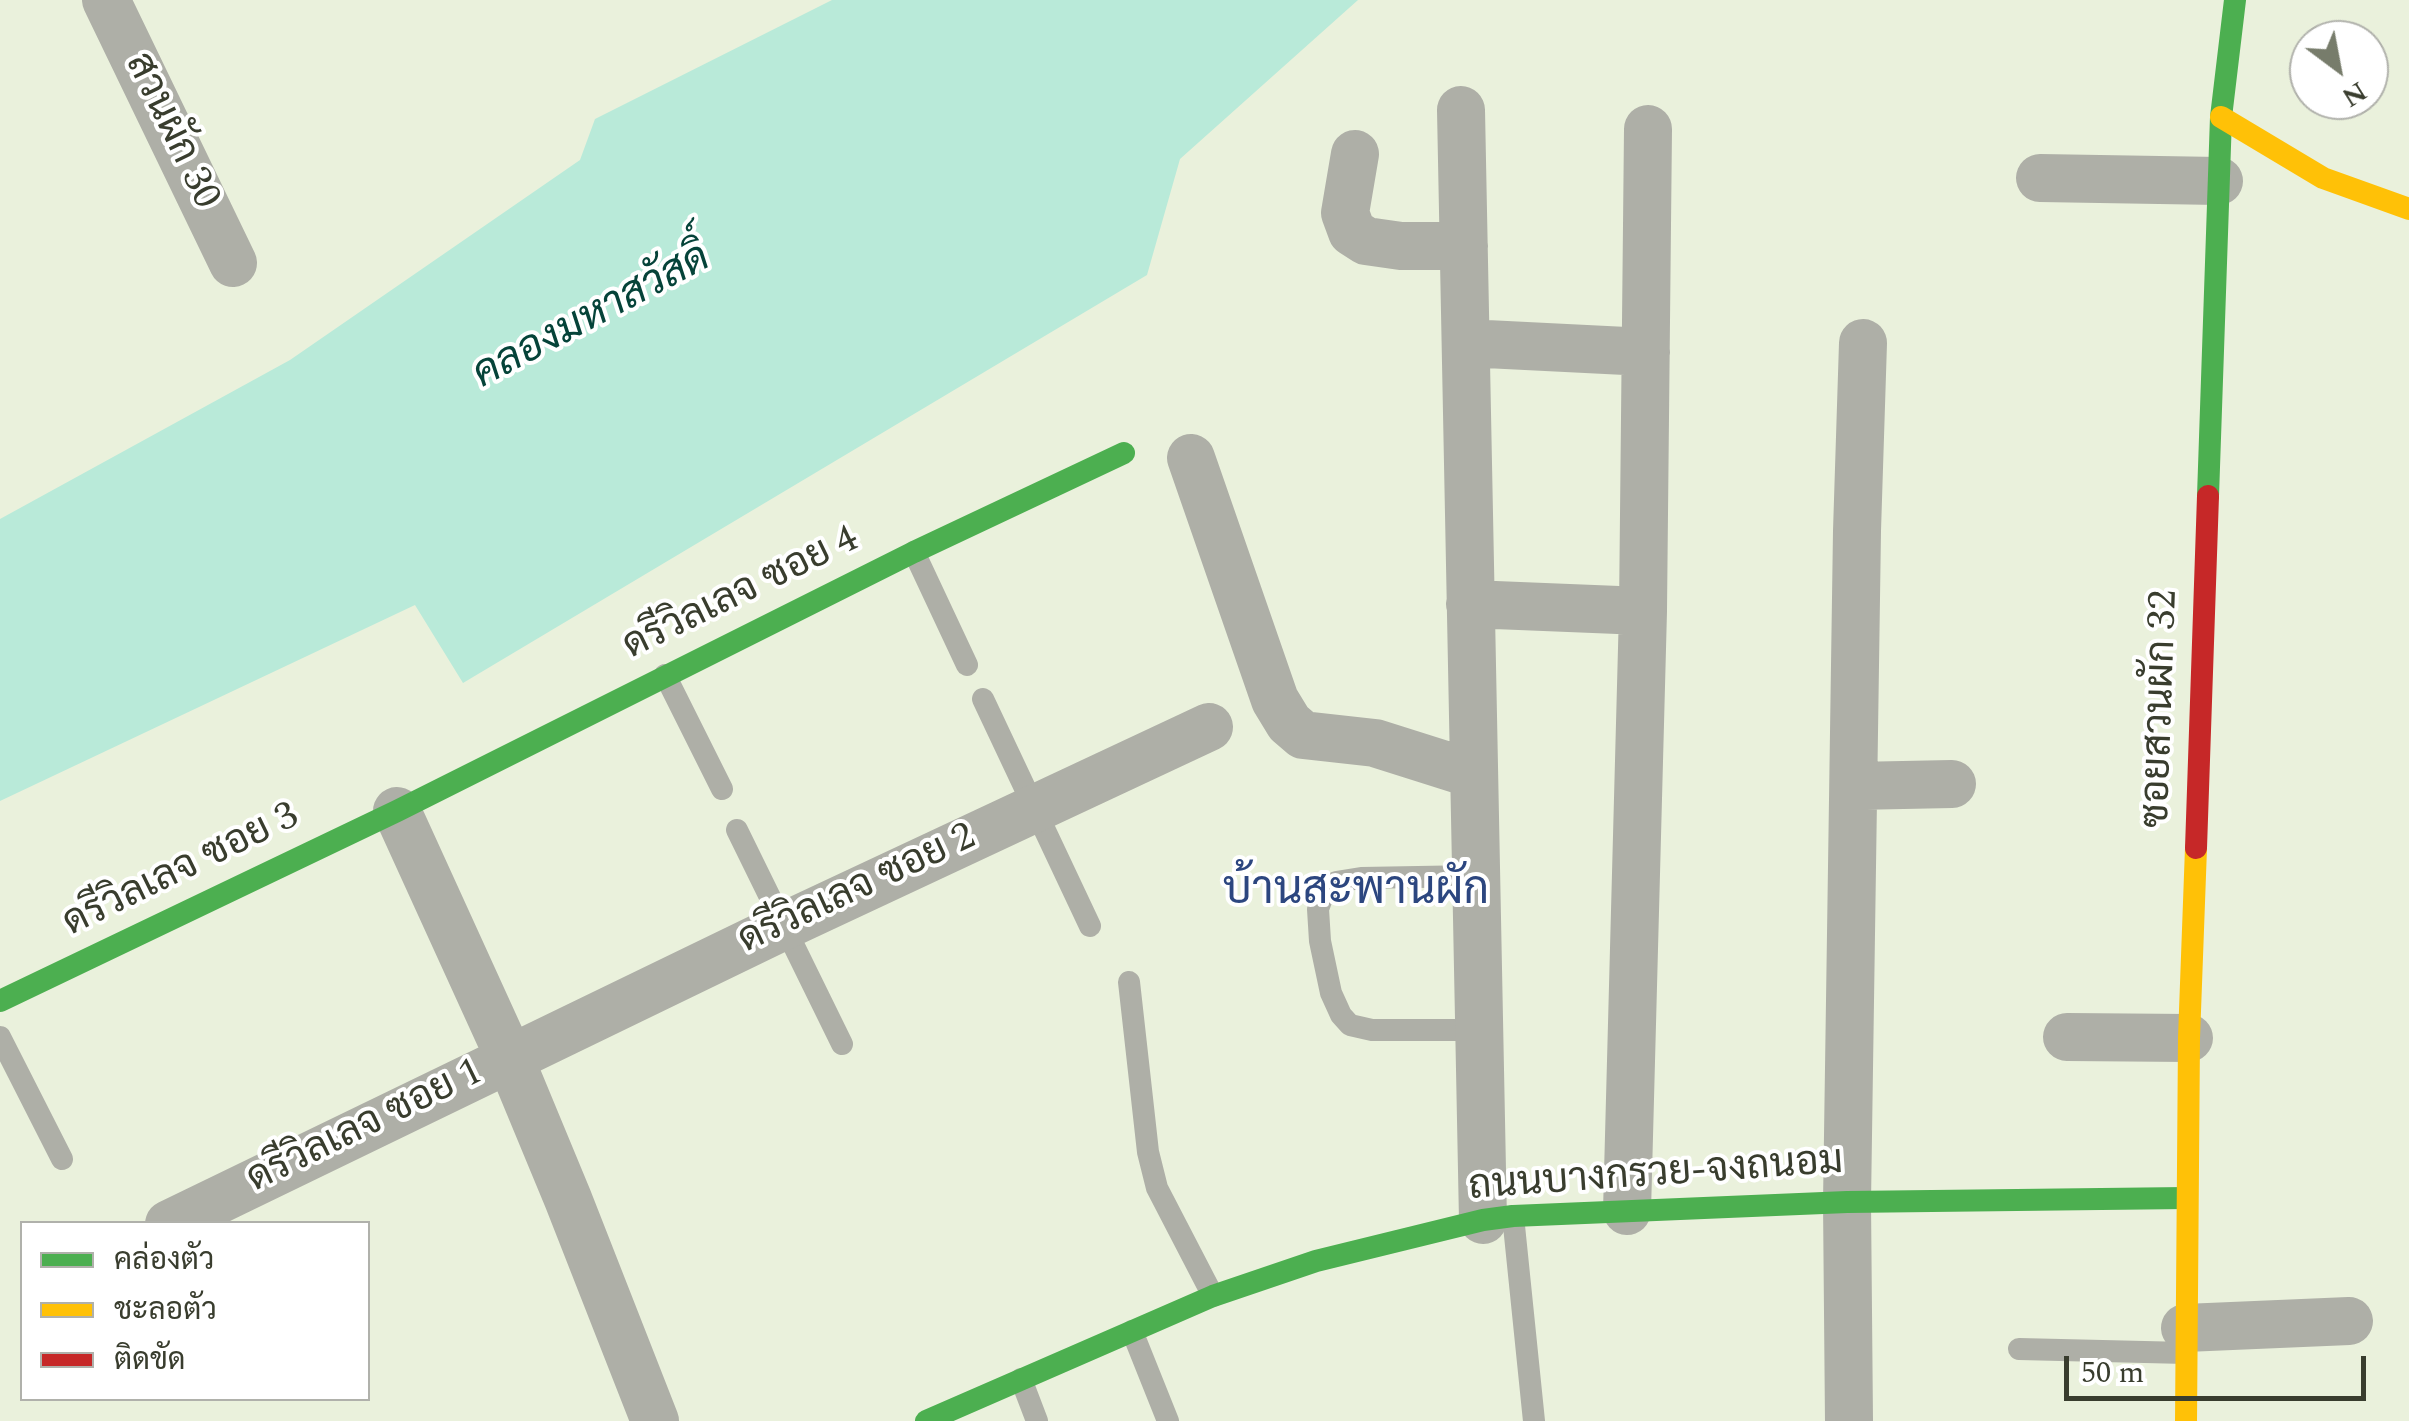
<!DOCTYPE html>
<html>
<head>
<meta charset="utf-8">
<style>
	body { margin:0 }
	#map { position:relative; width:2409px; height:1421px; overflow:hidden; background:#eaf1dc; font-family:Spectral,Sarabun,serif }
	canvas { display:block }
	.legend { position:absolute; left:20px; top:1221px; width:350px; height:180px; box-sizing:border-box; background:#fff; border:2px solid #b0b1ab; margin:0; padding:12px 18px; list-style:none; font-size:30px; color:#393d2e }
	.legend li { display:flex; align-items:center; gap:20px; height:50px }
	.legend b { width:50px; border:2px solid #b0b1ab }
	.north { position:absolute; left:2289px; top:20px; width:100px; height:100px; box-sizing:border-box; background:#fff; border:2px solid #b0b1ab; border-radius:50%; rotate:148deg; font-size:28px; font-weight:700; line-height:40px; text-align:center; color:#393d2e }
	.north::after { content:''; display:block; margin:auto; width:35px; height:45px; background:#777c6b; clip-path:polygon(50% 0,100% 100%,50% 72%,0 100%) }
	.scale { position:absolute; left:2064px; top:1356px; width:302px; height:45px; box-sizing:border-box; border:5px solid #393d2e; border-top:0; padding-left:12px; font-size:30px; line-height:35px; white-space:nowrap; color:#393d2e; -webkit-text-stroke:8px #fff; paint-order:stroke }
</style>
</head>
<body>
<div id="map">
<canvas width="2409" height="1421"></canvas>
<ul class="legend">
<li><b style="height:12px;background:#4caf50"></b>คล่องตัว</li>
<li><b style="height:12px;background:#ffc107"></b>ชะลอตัว</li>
<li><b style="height:12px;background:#c62828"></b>ติดขัด</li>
</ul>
<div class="north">N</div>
<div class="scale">50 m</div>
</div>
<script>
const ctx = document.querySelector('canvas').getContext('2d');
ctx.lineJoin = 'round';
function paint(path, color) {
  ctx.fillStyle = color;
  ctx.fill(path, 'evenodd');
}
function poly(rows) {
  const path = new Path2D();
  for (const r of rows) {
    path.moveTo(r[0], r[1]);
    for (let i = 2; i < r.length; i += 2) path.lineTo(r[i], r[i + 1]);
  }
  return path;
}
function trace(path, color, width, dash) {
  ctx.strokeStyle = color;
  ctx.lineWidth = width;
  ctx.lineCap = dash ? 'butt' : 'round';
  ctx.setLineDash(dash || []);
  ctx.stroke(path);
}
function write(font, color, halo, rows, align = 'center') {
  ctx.font = font + ' Spectral,Sarabun,serif';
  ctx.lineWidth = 8;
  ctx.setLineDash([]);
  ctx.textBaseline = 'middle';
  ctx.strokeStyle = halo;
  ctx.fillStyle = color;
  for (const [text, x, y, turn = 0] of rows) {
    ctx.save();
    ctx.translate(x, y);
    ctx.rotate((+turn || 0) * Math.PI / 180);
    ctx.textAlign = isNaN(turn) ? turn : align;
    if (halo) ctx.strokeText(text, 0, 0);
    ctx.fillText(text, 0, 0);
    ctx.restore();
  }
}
const water = poly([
	[832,0,1358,0,1180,159,1147,275,463,683,415,605,0,801,0,519,290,360,580,160,595,119]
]);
const lane = poly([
	[914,552,967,665],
	[665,675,722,789],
	[983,699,1090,926],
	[737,830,842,1044],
	[1475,876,1361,878,1336,882,1324,893,1318,909,1320,941,1331,993,1341,1015,1350,1025,1372,1030,1478,1030],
	[1129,982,1148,1152,1157,1188,1213,1296],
	[0,1037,62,1159],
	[1513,1216,1534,1421],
	[1132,1331,1168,1421],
	[2019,1349,2186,1353],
	[1021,1379,1037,1421]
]);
const street = poly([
	[106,0,233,263],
	[1461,110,1483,1220],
	[1355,154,1345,213,1352,232,1366,241,1401,246,1464,246],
	[2040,178,2219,181],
	[1466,343,1646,352],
	[1191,458,1275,700,1289,723,1303,735,1375,743,1473,774],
	[1470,604,1643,611],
	[1854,786,1952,784],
	[397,811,510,1059,568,1199,655,1421],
	[2067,1037,2189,1038],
	[1627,1211,1643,611,1648,129],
	[169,1224,784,926,1209,727],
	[2185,1328,2349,1321],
	[1849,1421,1847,1202,1857,531,1863,343]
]);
const fast = poly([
	[2208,496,2221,117,2235,0],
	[0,1001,397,811,914,552,1124,453],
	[926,1421,1213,1296,1316,1261,1483,1220,1513,1216,1847,1202,2186,1198]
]);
const slow = poly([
	[2221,117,2323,178,2409,209],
	[2186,1421,2189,1038,2196,848]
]);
const jam = poly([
	[2196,848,2208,496]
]);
const streetNames = [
	["สวนผัก 30",170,132,64],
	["ดรีวิลเลจ ซอย 4",742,595,-26],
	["ซอยสวนผัก 32",2163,709,-88],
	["ดรีวิลเลจ ซอย 3",182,872,-26],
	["ดรีวิลเลจ ซอย 2",858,891,-25],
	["ดรีวิลเลจ ซอย 1",366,1128,-26],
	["ถนนบางกรวย-จงถนอม",1656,1177,-4]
];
const waterNames = [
	["คลองมหาสวัสดิ์",593,319,-28]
];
const quarterNames = [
	["บ้านสะพานผัก",1356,894]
];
paint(water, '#b9ead9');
trace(lane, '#aeafa7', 22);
trace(street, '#aeafa7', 48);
trace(fast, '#4caf50', 22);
trace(slow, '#ffc107', 22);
trace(jam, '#c62828', 22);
write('40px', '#393d2e', '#fff', streetNames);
write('italic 42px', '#054339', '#fff', waterNames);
write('45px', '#2c467f', '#fff', quarterNames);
</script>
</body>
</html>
